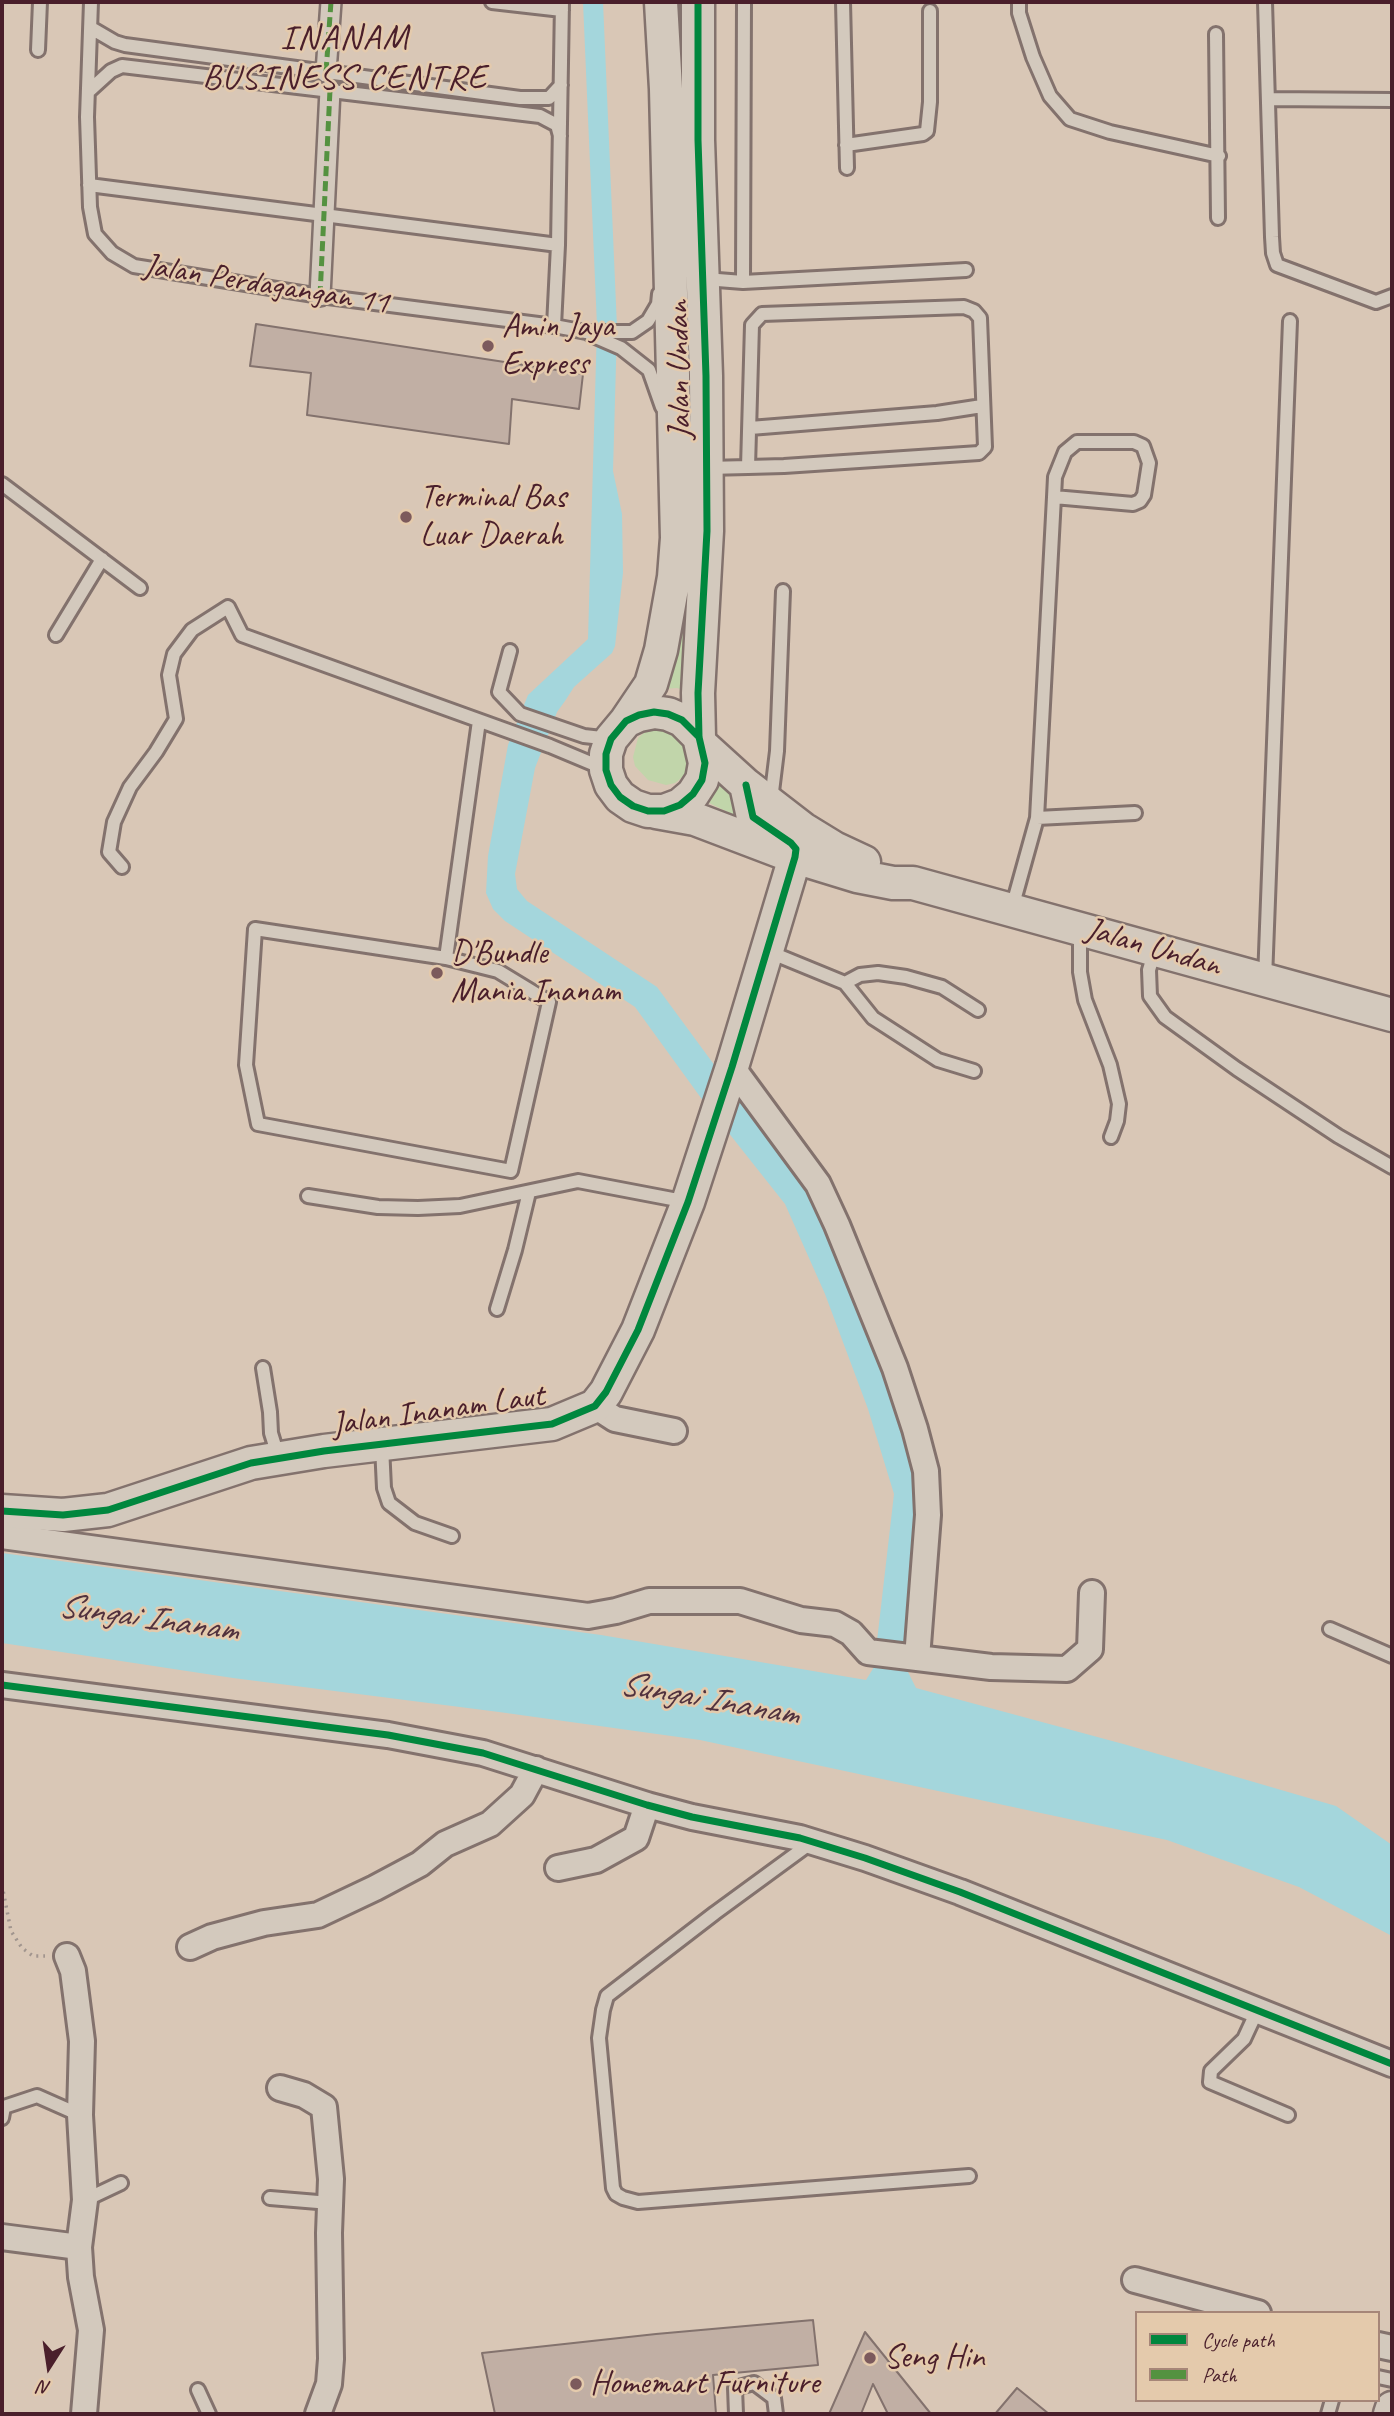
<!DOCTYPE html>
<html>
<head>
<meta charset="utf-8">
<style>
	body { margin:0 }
	#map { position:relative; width:1394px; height:2416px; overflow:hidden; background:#d9c7b6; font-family:Caveat,sans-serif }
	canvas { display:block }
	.frame { position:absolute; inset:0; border:4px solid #4a1f2b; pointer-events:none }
	.legend { position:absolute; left:1135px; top:2311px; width:245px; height:91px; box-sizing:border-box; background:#e4caac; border:2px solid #a68678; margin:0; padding:9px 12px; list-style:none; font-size:21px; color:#4a1f2b }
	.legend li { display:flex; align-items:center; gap:14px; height:35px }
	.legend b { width:35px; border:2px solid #a68678 }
	.north { position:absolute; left:14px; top:2332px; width:70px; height:70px; -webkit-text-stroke:5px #e4caac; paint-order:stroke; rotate:192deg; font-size:19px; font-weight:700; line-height:28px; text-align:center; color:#4a1f2b }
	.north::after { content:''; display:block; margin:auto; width:24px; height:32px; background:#4a1f2b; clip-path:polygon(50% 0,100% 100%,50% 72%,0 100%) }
</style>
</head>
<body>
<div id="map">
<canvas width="1394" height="2416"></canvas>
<div class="frame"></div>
<ul class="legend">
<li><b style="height:9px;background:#00873e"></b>Cycle path</li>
<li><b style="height:9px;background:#549240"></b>Path</li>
</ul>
<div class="north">N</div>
</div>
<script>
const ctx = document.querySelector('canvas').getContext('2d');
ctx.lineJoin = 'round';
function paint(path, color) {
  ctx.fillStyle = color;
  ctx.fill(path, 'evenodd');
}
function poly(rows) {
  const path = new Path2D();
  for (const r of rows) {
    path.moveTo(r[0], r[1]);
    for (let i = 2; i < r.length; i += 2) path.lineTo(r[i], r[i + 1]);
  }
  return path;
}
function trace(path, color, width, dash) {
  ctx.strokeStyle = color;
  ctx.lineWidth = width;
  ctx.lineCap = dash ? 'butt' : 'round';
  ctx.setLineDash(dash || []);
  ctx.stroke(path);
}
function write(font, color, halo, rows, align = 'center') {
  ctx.font = font + ' Caveat,sans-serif';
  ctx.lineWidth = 5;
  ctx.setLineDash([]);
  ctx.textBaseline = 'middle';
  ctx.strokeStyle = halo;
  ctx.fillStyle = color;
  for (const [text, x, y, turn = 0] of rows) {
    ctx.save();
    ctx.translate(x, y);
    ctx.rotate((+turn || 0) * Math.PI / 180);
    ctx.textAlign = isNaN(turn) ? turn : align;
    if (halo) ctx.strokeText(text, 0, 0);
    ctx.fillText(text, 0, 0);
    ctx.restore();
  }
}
const green = poly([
	[676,2,684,2,695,457,696,559,684,658,684,684,686,691,677,688,663,689,684,619,691,570,691,517],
	[652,726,687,735,690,771,675,783,666,785,648,780,635,766,633,757,638,738],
	[723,780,785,839,709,803]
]);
const water = poly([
	[583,2,603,2,617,328,613,471,622,514,623,573,615,646,612,653,574,687,565,701,557,712,535,768,515,874,517,889,527,901,657,987,815,1202,897,1400,920,1496,907,1670,916,1688,1127,1745,1336,1806,1392,1845,1392,1936,1299,1887,1167,1840,700,1740,499,1712,233,1678,2,1643,2,1553,601,1635,866,1680,874,1667,894,1494,868,1409,825,1294,785,1204,701,1098,635,1007,505,921,493,909,486,893,488,856,508,745,528,695,588,639,597,326]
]);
const building = poly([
	[256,324,583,374,579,409,512,399,509,444,307,415,311,373,250,366,256,324],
	[813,2320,818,2365,713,2375,716,2414,495,2414,482,2353,656,2334,813,2320],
	[865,2332,931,2414,888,2414,873,2384,861,2414,829,2414,865,2332],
	[1017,2388,1049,2414,995,2414,1017,2388]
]);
const path = poly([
	[2,1885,11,1931,22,1948,33,1956,45,1956]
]);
const service = poly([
	[91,2,87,117,90,207,95,234,112,253,134,266,320,296,554,326,586,332,632,332,648,321,658,304,659,294],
	[492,2,562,10],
	[744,2,743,282,966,270],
	[843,2,847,168],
	[1019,2,1019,13,1033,57,1050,96,1070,119,1110,132,1219,156],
	[1265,2,1272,237,1273,253,1277,265,1376,302,1392,296],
	[91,28,115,42,125,45,520,98,549,98,561,85],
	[1216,34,1218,218],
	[38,50,40,2],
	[89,91,111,71,122,66,540,116,557,125,560,136],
	[1268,99,1392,100],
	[846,145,923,134,927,131,930,102,930,11],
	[89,185,558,245],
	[705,279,743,282],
	[554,326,558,245,562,2],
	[591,335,621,348,649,370,662,407],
	[750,428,937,413,982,406],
	[707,468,748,467,784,466,979,453,985,447,980,318,974,311,964,307,762,314,752,325,748,467],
	[2,484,140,588],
	[56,635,102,559],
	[510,651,499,692,520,714,584,736,611,739],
	[771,800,777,751,783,591],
	[1037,818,1135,813],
	[122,867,109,852,114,822,130,787,156,752,176,719,169,675,174,654,192,630,228,607,242,635,550,746,605,769],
	[1012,908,1037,818,1054,497,1055,477,1065,452,1077,442,1134,442,1143,446,1149,463,1144,495,1140,501,1133,504,1054,497],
	[1080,928,1080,972,1085,1000,1110,1065,1119,1104,1117,1121,1111,1137],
	[1155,950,1149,970,1150,996,1165,1017,1237,1069,1338,1136,1392,1167],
	[767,951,845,983,873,1018,938,1060,974,1071],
	[446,958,255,929,246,1065,258,1124,511,1171,549,1002,498,971,446,958,479,721],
	[1265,979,1290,321],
	[845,983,860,975,878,973,906,977,942,987,978,1010],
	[308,1196,378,1207,418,1208,460,1206,578,1181,688,1202],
	[497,1309,515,1250,529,1192],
	[263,1368,270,1412,271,1433,279,1459],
	[382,1446,384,1488,389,1503,415,1523,452,1536],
	[1330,1629,1392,1656],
	[812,1842,715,1913,607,1996,603,2010,599,2038,613,2188,616,2194,623,2198,638,2202,969,2176],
	[1257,2011,1244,2039,1211,2071,1210,2082,1288,2115],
	[2,2118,4,2107,37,2096,80,2115],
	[270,2198,330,2203],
	[85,2200,121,2183],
	[1378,2377,1392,2380],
	[198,2390,209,2414],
	[736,2414,735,2388,754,2383,774,2398,776,2414],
	[1328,2414,1332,2400]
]);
const pedestrian = poly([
	[326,72,331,2],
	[320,296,330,90]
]);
const minor = poly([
	[732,1067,818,1184,837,1225,895,1368,915,1429,926,1471,928,1515,917,1658],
	[595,1406,615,1419,674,1431],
	[2,1536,588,1616,616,1611,649,1601,740,1601,801,1620,835,1624,851,1633,868,1652,991,1667,1067,1669,1090,1649,1092,1593],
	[2,1685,388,1735,483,1753,647,1805,692,1817,800,1838,865,1858,960,1892,1392,2064],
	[558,1868,596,1860,636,1838,647,1805],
	[190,1947,212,1937,264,1923,318,1915,375,1888,420,1864,445,1844,490,1824,522,1795,536,1769],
	[67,1956,73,1971,82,2041,80,2115,85,2200,79,2247,81,2277,91,2330,84,2414],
	[280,2088,304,2095,324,2107,331,2179,329,2233,331,2359,329,2384,318,2414],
	[2,2237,79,2247],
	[1135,2280,1258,2313],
	[1378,2345,1392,2348]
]);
const tertiary = poly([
	[698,2,698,140,706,376,707,531,698,693,699,737,705,763,702,780,693,794,680,805,664,811,648,811,633,806,620,797,611,785,606,770,606,754,611,739,626,721,639,715,654,712,668,714,682,720,699,737],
	[626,721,651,684,661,650,674,577,677,538,666,89,661,2],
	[703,746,746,785,803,829,834,848,864,862],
	[656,812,695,819,795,857,857,876,893,883,913,883,1392,1015],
	[2,1511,63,1515,108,1510,251,1463,324,1451,552,1424,595,1406,606,1392,638,1330,688,1202,732,1067,795,857,796,849,791,843,753,817,746,785],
	[1390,2414,1392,2408]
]);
const quiet = poly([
	[326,72,331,2],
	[320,296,330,90]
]);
const cycleway = poly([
	[698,2,698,140,706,376,707,531,698,693,699,737,705,763,702,780,693,794,680,805,664,811,648,811,633,806,620,797,611,785,606,770,606,754,611,739,626,721,639,715,654,712,668,714,682,720,699,737],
	[2,1511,63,1515,108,1510,251,1463,324,1451,552,1424,595,1406,606,1392,638,1330,688,1202,732,1067,795,857,796,849,791,843,753,817,746,785],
	[2,1685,388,1735,483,1753,647,1805,692,1817,800,1838,865,1858,960,1892,1392,2064]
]);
const markers = [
	[488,346,7,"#7c5a5c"],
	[406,517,7,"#7c5a5c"],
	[437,973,7,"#7c5a5c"],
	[870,2358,7,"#7c5a5c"],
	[576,2384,7,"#7c5a5c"]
];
const streetNames = [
	["Jalan Perdagangan 11",266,285,9],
	["Jalan Undan",680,370,-91],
	["Jalan Undan",1153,948,16],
	["Jalan Inanam Laut",438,1411,-8]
];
const poiNames = [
	["Amin Jaya",502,327],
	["Express",502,365],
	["Terminal Bas",420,498],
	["Luar Daerah",420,536],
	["D'Bundle",451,954],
	["Mania Inanam",451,992],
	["Seng Hin",884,2358],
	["Homemart Furniture",590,2384]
];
const neighbourhoodNames = [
	["INANAM",345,39],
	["BUSINESS CENTRE",345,79]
];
const waterNames = [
	["Sungai Inanam",148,1619,8],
	["Sungai Inanam",709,1700,10]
];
paint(green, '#c1d5aa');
paint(water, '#a4d6dc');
paint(building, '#c1afa4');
trace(building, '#83726d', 2);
trace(service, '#83726d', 18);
trace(pedestrian, '#83726d', 24);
trace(minor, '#83726d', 30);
trace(tertiary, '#83726d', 37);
trace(path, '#a1958e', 3.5, [2, 5]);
trace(service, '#d3c9bd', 12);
trace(pedestrian, '#d3c9bd', 19);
trace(minor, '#d3c9bd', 24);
trace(tertiary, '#d3c9bd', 32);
trace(quiet, '#549240', 5, [10, 5]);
trace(cycleway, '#00873e', 7);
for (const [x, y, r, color] of markers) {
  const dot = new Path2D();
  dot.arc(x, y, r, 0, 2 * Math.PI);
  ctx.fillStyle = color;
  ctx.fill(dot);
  trace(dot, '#e4caac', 2.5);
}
write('33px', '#4a1f2b', '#e4caac', streetNames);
write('33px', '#4a1f2b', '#e4caac', poiNames, 'left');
ctx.letterSpacing = '2px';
write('35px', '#4a1f2b', '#e4caac', neighbourhoodNames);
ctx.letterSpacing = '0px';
write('italic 35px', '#51323e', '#e4caac', waterNames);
</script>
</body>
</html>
